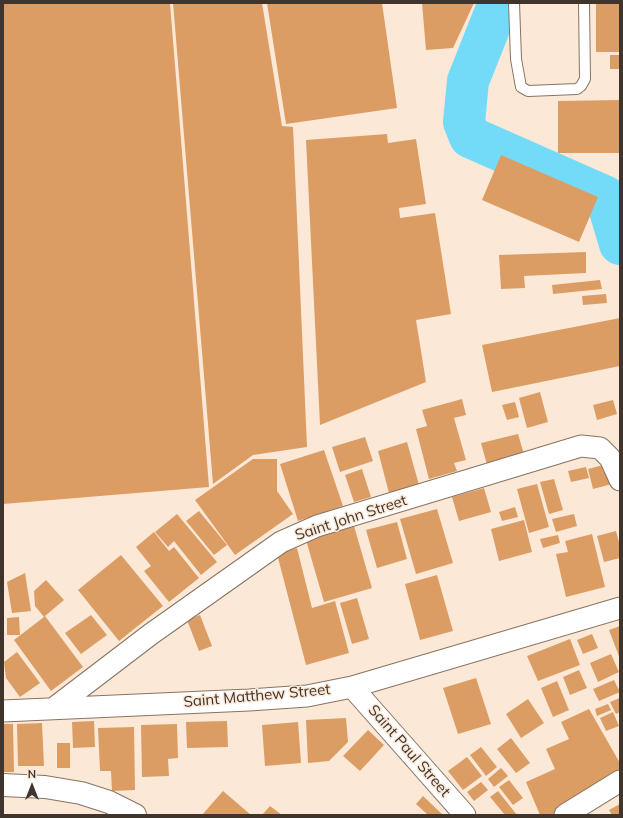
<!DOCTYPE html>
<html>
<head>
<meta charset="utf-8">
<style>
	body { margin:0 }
	#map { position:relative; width:623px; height:818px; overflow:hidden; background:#fce8d7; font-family:Mulish,sans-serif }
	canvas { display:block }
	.frame { position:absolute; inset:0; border:4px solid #3f352d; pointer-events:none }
	.north { position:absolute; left:12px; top:766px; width:40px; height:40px; -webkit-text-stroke:3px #fce8d7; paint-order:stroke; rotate:0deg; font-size:11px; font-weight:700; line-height:16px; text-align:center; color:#3f352d }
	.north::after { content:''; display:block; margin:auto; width:14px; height:18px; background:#3f352d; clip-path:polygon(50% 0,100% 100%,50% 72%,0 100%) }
</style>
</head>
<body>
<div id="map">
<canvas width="623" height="818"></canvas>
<div class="frame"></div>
<div class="north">N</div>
</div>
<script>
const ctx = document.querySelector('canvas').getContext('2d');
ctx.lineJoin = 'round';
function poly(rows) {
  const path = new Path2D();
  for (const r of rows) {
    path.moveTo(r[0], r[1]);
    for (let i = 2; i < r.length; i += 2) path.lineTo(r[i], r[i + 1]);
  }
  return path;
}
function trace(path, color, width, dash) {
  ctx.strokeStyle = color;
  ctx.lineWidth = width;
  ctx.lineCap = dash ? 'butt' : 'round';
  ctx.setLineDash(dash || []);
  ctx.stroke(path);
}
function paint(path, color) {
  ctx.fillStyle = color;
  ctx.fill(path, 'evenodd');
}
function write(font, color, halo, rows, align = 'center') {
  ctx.font = font + ' Mulish,sans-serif';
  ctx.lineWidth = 3;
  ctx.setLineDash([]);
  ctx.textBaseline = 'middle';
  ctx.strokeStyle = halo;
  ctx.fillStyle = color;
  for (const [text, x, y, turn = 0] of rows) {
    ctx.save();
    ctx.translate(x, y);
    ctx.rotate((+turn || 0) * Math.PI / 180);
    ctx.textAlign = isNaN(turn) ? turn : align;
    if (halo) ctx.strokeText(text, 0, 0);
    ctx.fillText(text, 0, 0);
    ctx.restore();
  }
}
const river = poly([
	[499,3,468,81,464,122,470,137,606,197,620,244]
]);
const building = poly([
	[3,3,170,3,209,487,3,504],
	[173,3,262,3,282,126,293,127,307,447,253,455,213,484],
	[267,3,382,3,397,108,286,124],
	[422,3,474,3,453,48,426,50],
	[596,3,620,3,620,52,596,52],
	[610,55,620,55,620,69,610,69],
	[620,100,620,153,558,153,558,101],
	[387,134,388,143,416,139,426,204,399,208,400,218,435,213,451,314,416,320,426,382,320,425,306,140],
	[501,155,598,197,579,242,482,200],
	[586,252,586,273,524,276,525,288,501,289,499,255],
	[600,280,602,289,553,294,552,285],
	[606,294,607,303,583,305,582,296],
	[620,318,620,366,492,392,482,345],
	[540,392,548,422,527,428,519,398],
	[462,399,466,415,454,418,466,460,454,463,457,471,429,479,416,429,427,426,422,410],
	[613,400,617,414,597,420,593,405],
	[515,402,519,417,507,420,502,405],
	[518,434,526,461,489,472,481,443],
	[365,437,373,461,340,472,332,447],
	[407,442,419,485,389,493,378,451],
	[324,450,343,506,298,521,280,464],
	[253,459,277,459,277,491,293,514,235,555,195,500],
	[611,463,616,483,593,489,588,469],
	[586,467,589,478,571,482,568,471],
	[362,469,371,497,354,502,345,475],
	[554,479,563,510,549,514,540,482],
	[537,484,549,527,529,533,517,489],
	[484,488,491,512,459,521,452,497],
	[515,507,518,517,502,521,499,512],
	[437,509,453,563,416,574,400,519],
	[199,511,227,545,214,555,186,521],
	[177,514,217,562,201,575,174,541,168,547,155,532],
	[574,514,577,526,556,532,552,519],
	[524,520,532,552,499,561,491,529],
	[397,522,407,559,377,568,366,530],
	[354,526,372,588,324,602,306,540],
	[616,531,620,546,620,558,604,562,597,536],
	[154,532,169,551,174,547,199,578,169,602,144,571,151,566,136,547],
	[592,534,605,587,566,597,556,554,568,552,565,541],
	[558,535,560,543,543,548,540,539],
	[297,548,312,608,335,601,349,653,306,665,277,554],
	[121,555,163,606,119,641,78,590],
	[25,573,31,611,12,613,7,582],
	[437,575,453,631,420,640,405,584],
	[46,580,64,600,45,616,83,667,51,691,14,640,44,617,35,606,34,591],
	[357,598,369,639,352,644,340,603],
	[91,615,107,635,81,654,65,633],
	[200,615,212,646,199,651,187,620],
	[19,617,20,635,7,635,7,618],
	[620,626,620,659,609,630],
	[592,634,598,648,583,654,577,640],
	[570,639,580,665,538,681,527,656],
	[17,652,40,683,20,697,6,678,4,662],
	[611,654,619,672,598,682,590,663],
	[579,670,587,688,570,695,563,677],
	[476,678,491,724,458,734,443,688],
	[614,680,620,692,599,701,593,689],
	[557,681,569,710,553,717,541,688],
	[620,698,620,712,616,714,610,702],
	[528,699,544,723,521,738,506,714],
	[608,704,611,710,597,716,595,709],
	[589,709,620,763,620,774,552,815,540,815,526,782,555,769,546,749,569,739,561,722],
	[613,712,619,726,606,731,600,718],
	[346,718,348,742,329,761,308,763,306,720],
	[94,721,95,747,73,748,72,722],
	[227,721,228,747,187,748,186,722],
	[298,722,301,763,265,766,262,725],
	[42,723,44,766,18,766,17,724],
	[3,724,13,724,14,772,3,772],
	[177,724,178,758,168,759,169,776,142,777,141,725],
	[134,727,135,790,112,791,111,771,100,771,98,728],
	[368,730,384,745,360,771,343,756],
	[511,738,530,763,516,773,497,749],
	[57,743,70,743,70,768,57,768],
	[481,747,497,767,486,776,470,755],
	[467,757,482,776,463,790,448,771],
	[501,768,508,776,494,787,488,779],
	[509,780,523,798,513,805,499,787],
	[481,782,488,790,474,801,467,792],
	[223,791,251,815,202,815],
	[498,791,517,815,505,815,490,797],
	[423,796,443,815,428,815,416,804],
	[620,804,620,815,612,815,609,810],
	[270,806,282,815,262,815]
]);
const lane = poly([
	[514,3,516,59,521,87,528,91,577,89,581,86,585,79,584,3]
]);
const street = poly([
	[352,687,465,815],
	[54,708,151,634,281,542,317,526,581,446,600,448,610,458,620,480],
	[3,711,249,700,307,696,352,687,620,608],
	[565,815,620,781]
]);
const secondary = poly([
	[3,785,45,787,81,793,109,802,135,815]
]);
const streetNames = [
	["Saint John Street",351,518,-18],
	["Saint Matthew Street",257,696,-5],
	["Saint Paul Street",409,751,49]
];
trace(river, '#73dbf8', 42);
paint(building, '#db9d64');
trace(lane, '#897360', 12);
trace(street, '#897360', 23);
trace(secondary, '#897360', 24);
trace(lane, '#fff', 10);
trace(street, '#fff', 21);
trace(secondary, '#fff', 22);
write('15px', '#3f352d', '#fce8d7', streetNames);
</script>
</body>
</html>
